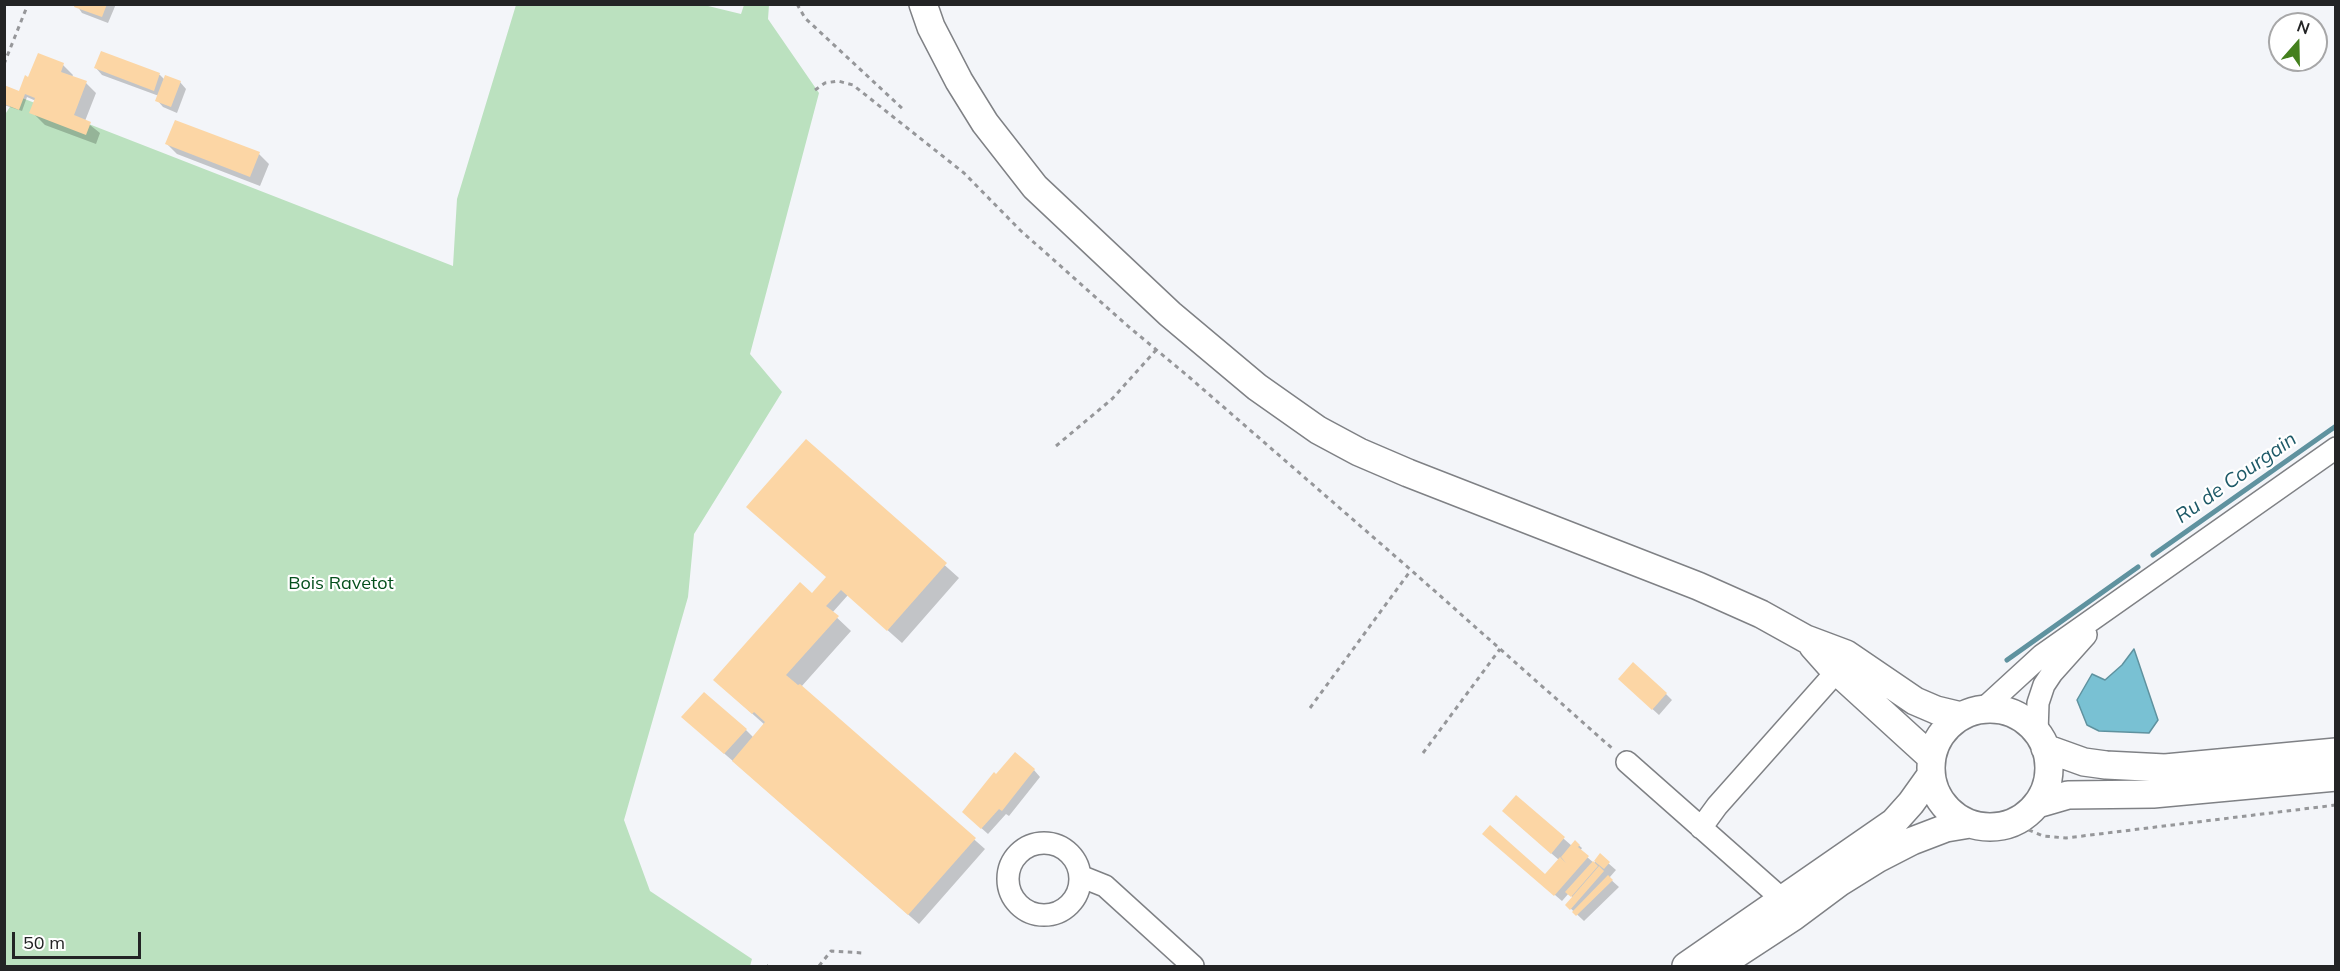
<!DOCTYPE html>
<html>
<head>
<meta charset="utf-8">
<style>
	body { margin:0 }
	#map { position:relative; width:2340px; height:971px; overflow:hidden; background:#f3f5f9; font-family:Mulish,sans-serif }
	canvas { display:block }
	.frame { position:absolute; inset:0; border:6px solid #232425; pointer-events:none }
	.north { position:absolute; left:2268px; top:12px; width:60px; height:60px; box-sizing:border-box; background:#fff; border:2px solid #a7a7a8; border-radius:50%; rotate:20deg; font-size:16px; font-weight:700; line-height:24px; text-align:center; color:#232425 }
	.north::after { content:''; display:block; margin:auto; width:21px; height:27px; background:#44801d; clip-path:polygon(50% 0,100% 100%,50% 72%,0 100%) }
	.scale { position:absolute; left:12px; top:932px; width:129px; height:27px; box-sizing:border-box; border:3px solid #232425; border-top:0; padding-left:8px; font-size:18px; line-height:21px; white-space:nowrap; color:#232425; -webkit-text-stroke:4px #fff; paint-order:stroke }
</style>
</head>
<body>
<div id="map">
<canvas width="2340" height="971"></canvas>
<div class="frame"></div>
<div class="north">N</div>
<div class="scale">50 m</div>
</div>
<script>
const ctx = document.querySelector('canvas').getContext('2d');
ctx.lineJoin = 'round';
function paint(path, color) {
  ctx.fillStyle = color;
  ctx.fill(path, 'evenodd');
}
function poly(rows) {
  const path = new Path2D();
  for (const r of rows) {
    if (r.length === 3) {
      path.moveTo(r[0] + r[2], r[1]);
      path.arc(r[0], r[1], r[2], 0, 2 * Math.PI);
      continue;
    }
    path.moveTo(r[0], r[1]);
    for (let i = 2; i < r.length; i += 2) path.lineTo(r[i], r[i + 1]);
  }
  return path;
}
function trace(path, color, width, dash) {
  ctx.strokeStyle = color;
  ctx.lineWidth = width;
  ctx.lineCap = dash ? 'butt' : 'round';
  ctx.setLineDash(dash || []);
  ctx.stroke(path);
}
function write(font, color, halo, rows, align = 'center') {
  ctx.font = font + ' Mulish,sans-serif';
  ctx.lineWidth = 4.5;
  ctx.setLineDash([]);
  ctx.textBaseline = 'middle';
  ctx.strokeStyle = halo;
  ctx.fillStyle = color;
  for (const [text, x, y, turn = 0] of rows) {
    ctx.save();
    ctx.translate(x, y);
    ctx.rotate((+turn || 0) * Math.PI / 180);
    ctx.textAlign = isNaN(turn) ? turn : align;
    if (halo) ctx.strokeText(text, 0, 0);
    ctx.fillText(text, 0, 0);
    ctx.restore();
  }
}
const green = poly([
	[516,5,704,5,741,14,744,5,769,5,768,19,819,93,750,354,782,392,694,534,688,597,624,820,650,891,752,959,750,966,5,966,4,116,17,96,453,266,457,199]
]);
const water = poly([
	[2134,649,2158,720,2149,733,2099,731,2087,725,2077,700,2092,674,2105,680,2122,665,2134,649]
]);
const shadow = poly([
	[76,4,116,4,108,23,82,13],
	[102,53,160,75,165,80,180,82,186,89,177,113,163,107,157,100,159,96,102,75,96,68],
	[63,65,73,75,72,77,86,83,96,93,85,121,100,133,96,144,45,125,33,113,36,101,27,97,22,111,4,105,4,87,20,93,29,79],
	[167,144,259,154,269,164,260,186,177,154],
	[806,441,959,578,902,643,848,595,832,613,851,631,801,687,985,849,919,924,694,727,746,730,754,738,765,725,729,693,828,578],
	[1626,685,1666,694,1672,700,1659,715],
	[1034,770,1040,777,1009,816,1006,814,988,834,970,818],
	[1516,797,1572,846,1575,842,1582,848,1580,851,1594,863,1600,856,1616,870,1609,878,1619,887,1584,921,1567,905,1573,898,1569,893,1562,901,1491,840,1545,876,1559,860,1514,821]
]);
const stream = poly([
	[2153,555,2336,426],
	[2007,660,2138,567]
]);
const building = poly([
	[75,4,107,4,102,17,74,7],
	[101,51,160,73,154,91,94,68],
	[38,53,64,63,61,72,87,81,74,115,91,122,86,135,29,113,35,98,25,94,19,110,4,104,4,85,19,91,25,75,28,77],
	[165,75,181,81,171,107,155,101],
	[175,120,260,152,250,177,165,144],
	[806,439,947,563,887,631,841,590,826,606,839,616,786,675,798,685,800,684,976,838,908,915,732,761,765,722,754,712,752,714,713,680,800,582,812,593,826,577,746,507],
	[1633,662,1667,693,1652,710,1618,679],
	[704,692,747,729,724,754,681,717],
	[1015,752,1035,769,1002,811,999,809,981,829,962,812,994,772,996,774],
	[1516,795,1565,837,1551,854,1502,811],
	[1490,825,1545,874,1560,857,1566,863,1561,857,1575,840,1580,845,1578,847,1589,856,1554,896,1482,834],
	[1600,853,1610,862,1604,869,1594,861],
	[1593,861,1598,866,1571,897,1565,892],
	[1599,866,1604,871,1570,910,1565,905],
	[1608,875,1613,880,1576,916,1572,912]
]);
const path = poly([
	[797,4,805,18,905,111],
	[4,64,28,4],
	[815,90,825,83,838,81,853,85,964,173,1020,230,1129,327,1189,377,1411,570,1614,750],
	[1056,446,1112,399,1157,349],
	[1310,708,1411,570],
	[1423,753,1500,649],
	[2012,823,2043,836,2066,838,2336,805],
	[767,966,768,966],
	[819,966,831,951,863,953]
]);
const minor = poly([
	[1982,710,2042,655,2336,448],
	[2037,733,2038,703,2044,685,2052,673,2086,635],
	[1627,762,1782,899],
	[1701,828,1717,806,1837,671],
	[1044,879,36],
	[1080,876,1105,886,1193,966]
]);
const major = poly([
	[923,4,931,27,959,81,985,123,1035,187,1170,314,1257,387,1318,430,1359,452,1408,473,1698,586,1761,614,1806,639,1846,654,1915,701,1936,710,1961,716],
	[1813,646,1829,664,1931,757],
	[1990,768,59],
	[2045,748,2084,762,2106,765,2165,768,2336,752],
	[2037,804,2068,795,2153,794,2336,777],
	[1686,966,1894,822,1911,803,1931,775],
	[1718,966,1793,917,1840,882,1877,859,1912,841,1946,828,1970,824]
]);
const parkNames = [
	["Bois Ravetot",341,584]
];
const waterNames = [
	["Ru de Courgain",2236,478,-35]
];
paint(green, '#bbe1bf');
paint(water, '#79c1d3');
trace(water, '#5f929f', 1.5);
paint(shadow, '#0003');
trace(stream, '#5f929f', 5);
paint(building, '#fcd6a5');
trace(minor, '#7f8185', 24);
trace(major, '#7f8185', 30);
trace(path, '#96979a', 3, [4.5, 4.5]);
trace(minor, '#fff', 21);
trace(major, '#fff', 27);
write('18px', '#06501d', '#fff', parkNames);
write('italic 20px', '#1d5967', '#fff', waterNames);
</script>
</body>
</html>
